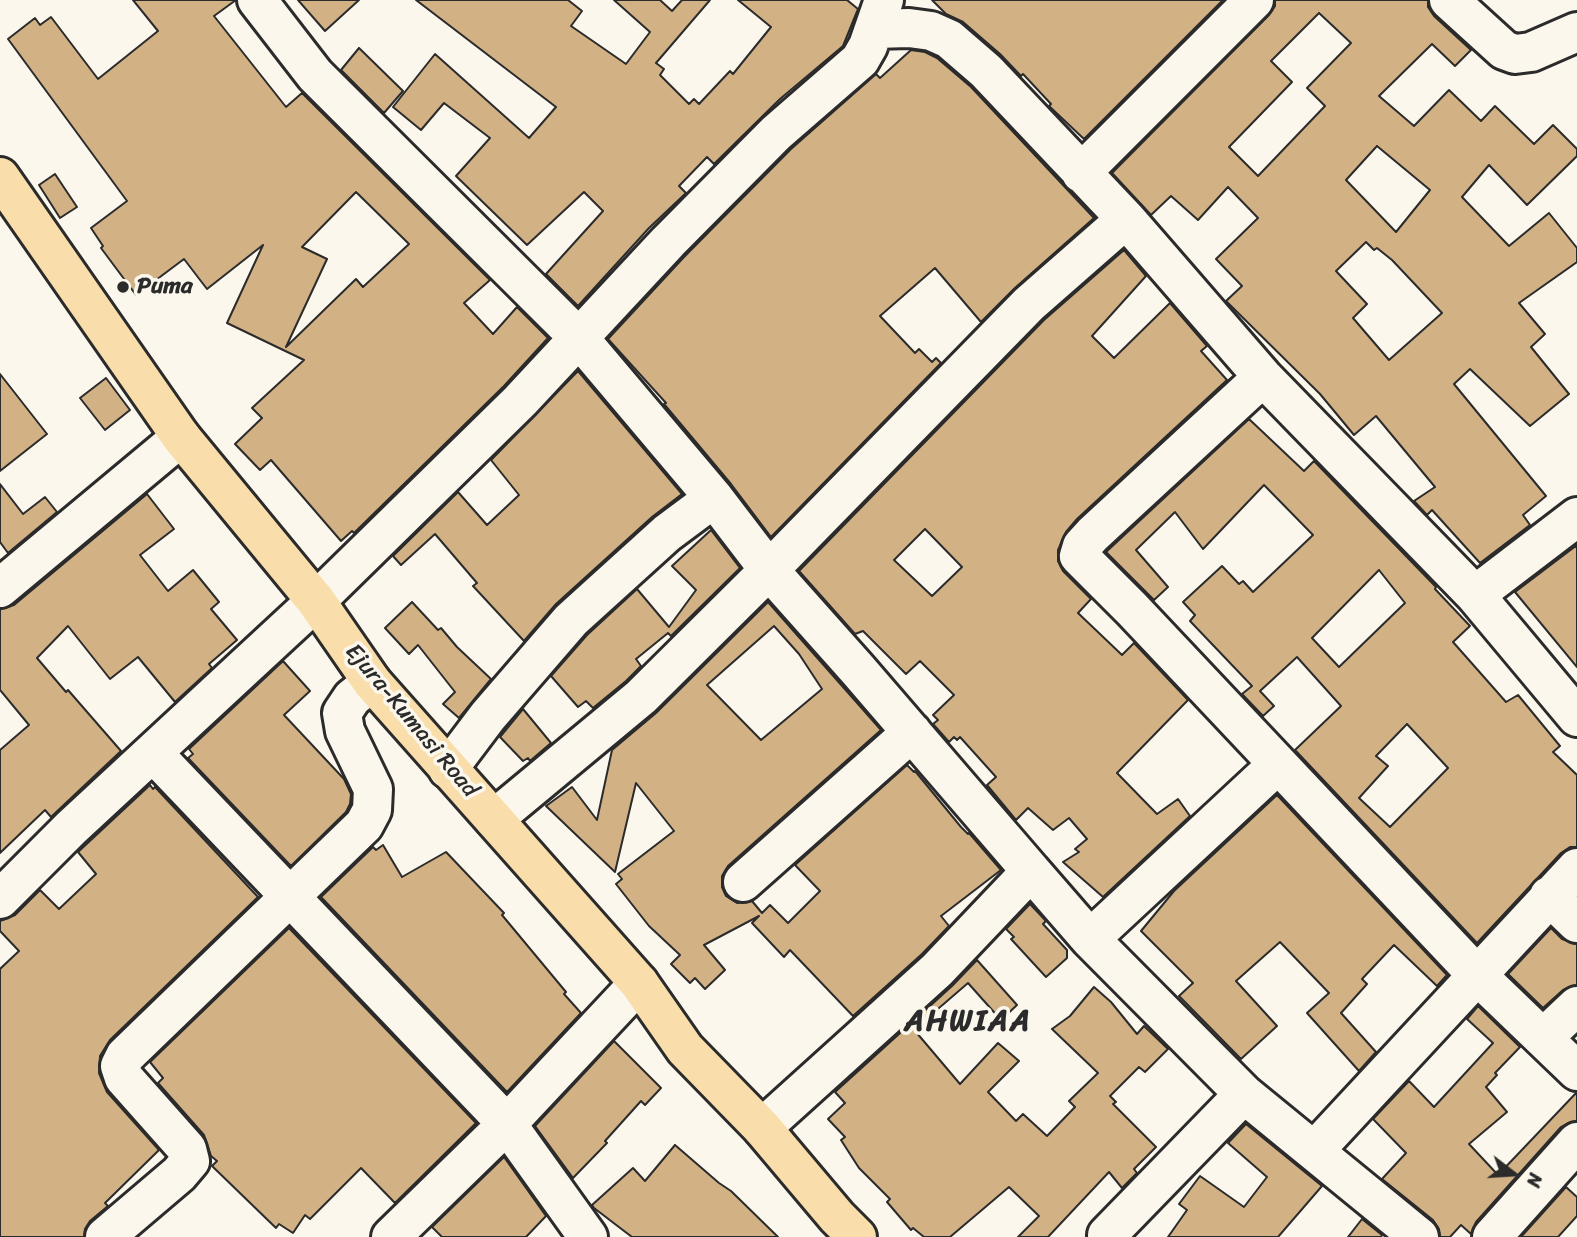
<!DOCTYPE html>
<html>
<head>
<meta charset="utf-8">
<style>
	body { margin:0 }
	#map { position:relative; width:1577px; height:1237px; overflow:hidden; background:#fbf7ec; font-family:Sriracha,sans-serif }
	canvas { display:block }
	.north { position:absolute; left:1479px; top:1139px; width:70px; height:70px; -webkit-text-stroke:5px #fbf7ec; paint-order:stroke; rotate:107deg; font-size:19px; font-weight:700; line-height:28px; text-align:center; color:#2b2b2b }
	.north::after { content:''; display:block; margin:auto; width:24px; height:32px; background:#2b2b2b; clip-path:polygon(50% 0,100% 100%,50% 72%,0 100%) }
</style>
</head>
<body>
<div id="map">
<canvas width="1577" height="1237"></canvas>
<div class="north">N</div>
</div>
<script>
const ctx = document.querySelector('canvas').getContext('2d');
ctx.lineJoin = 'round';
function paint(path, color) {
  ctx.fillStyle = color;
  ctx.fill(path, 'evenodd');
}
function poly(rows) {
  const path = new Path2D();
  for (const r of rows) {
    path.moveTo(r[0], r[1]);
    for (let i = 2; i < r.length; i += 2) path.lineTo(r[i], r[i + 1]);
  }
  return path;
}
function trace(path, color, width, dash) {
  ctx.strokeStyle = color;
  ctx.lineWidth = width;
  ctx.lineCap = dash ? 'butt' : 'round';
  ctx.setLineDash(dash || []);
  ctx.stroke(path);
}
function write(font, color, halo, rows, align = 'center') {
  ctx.font = font + ' Sriracha,sans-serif';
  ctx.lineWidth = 7;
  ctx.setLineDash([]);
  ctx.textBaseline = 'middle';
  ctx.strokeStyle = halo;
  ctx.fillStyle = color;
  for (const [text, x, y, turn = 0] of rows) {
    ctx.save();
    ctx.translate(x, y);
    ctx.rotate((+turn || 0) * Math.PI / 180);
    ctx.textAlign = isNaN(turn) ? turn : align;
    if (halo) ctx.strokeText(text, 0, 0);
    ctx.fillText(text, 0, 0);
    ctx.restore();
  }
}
const building = poly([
	[133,0,236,0,214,16,286,107,302,93,490,280,464,303,493,334,517,307,548,338,504,386,354,533,352,531,341,541,271,460,260,470,235,444,262,418,252,408,304,360,227,323,263,245,207,289,184,259,136,295,101,248,103,246,91,228,127,201,8,39,35,18,40,25,51,17,98,79,158,31,133,0],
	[356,192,409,244,363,287,356,279,286,347,327,259,302,247,356,192],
	[298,0,359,0,325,31,298,0],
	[416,0,568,0,582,11,571,26,626,64,650,32,614,0,660,0,672,11,682,0,710,0,656,63,664,69,660,75,689,104,694,99,699,104,730,71,733,74,771,27,738,0,847,0,858,9,843,46,780,99,714,164,707,157,679,186,686,193,649,228,578,306,546,274,603,211,584,192,527,245,456,176,490,138,444,103,421,130,393,107,435,54,529,138,556,107,416,0],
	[932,0,1223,0,1084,139,1049,106,1051,104,1023,74,1021,76,1000,54,963,22,946,14,932,0],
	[1275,0,1428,0,1428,7,1434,16,1471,50,1455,66,1432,44,1379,96,1414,126,1449,90,1481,121,1495,106,1534,144,1553,125,1577,149,1577,156,1527,205,1489,165,1462,197,1509,246,1549,213,1577,248,1577,262,1519,303,1545,334,1531,347,1569,394,1530,426,1470,369,1454,384,1546,496,1523,515,1530,525,1480,563,1432,510,1427,515,1414,501,1435,487,1376,416,1354,435,1320,394,1226,301,1242,286,1216,259,1258,218,1228,187,1198,220,1171,196,1151,215,1112,173,1269,15,1275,6,1275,0],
	[1319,13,1351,43,1307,88,1325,106,1258,176,1229,147,1292,82,1271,61,1319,13],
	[1377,146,1430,190,1396,232,1346,180,1377,146],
	[1366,242,1374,250,1377,248,1392,260,1442,313,1389,360,1353,318,1367,304,1336,271,1366,242],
	[359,48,403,91,384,113,341,70,359,48],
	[911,50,925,52,937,58,971,87,1094,218,1015,288,981,322,935,268,880,316,915,353,919,349,932,362,936,358,941,363,771,537,731,484,664,404,666,403,608,339,684,257,791,149,876,74,880,78,911,50],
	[55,174,77,207,60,218,39,185,55,174],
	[1124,250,1146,276,1092,336,1114,358,1170,303,1207,346,1201,351,1227,380,1077,519,1066,532,1058,550,1058,561,1063,571,1091,599,1078,613,1122,655,1134,643,1188,700,1117,773,1157,814,1178,799,1190,816,1103,897,1063,862,1079,852,1075,849,1087,839,1069,818,1053,830,1028,808,1016,820,987,785,996,777,960,737,957,740,954,737,949,742,933,724,938,720,933,715,954,695,920,661,906,674,863,631,855,634,799,571,1044,320,1124,250],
	[925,529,962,567,932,596,894,560,925,529],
	[578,371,682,494,652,517,556,604,524,641,473,586,477,583,435,534,401,565,393,556,458,492,487,525,519,495,491,460,578,371],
	[0,374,47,434,0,471,0,374],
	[106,378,130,410,105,430,80,398,106,378],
	[1249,419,1304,471,1314,461,1436,587,1435,589,1470,626,1453,642,1506,702,1518,695,1560,746,1553,752,1577,775,1577,847,1570,847,1561,853,1477,943,1295,750,1341,706,1297,657,1260,691,1274,706,1263,716,1242,694,1252,686,1190,621,1195,615,1183,602,1222,566,1239,584,1243,581,1253,592,1313,535,1264,485,1203,549,1175,512,1136,550,1168,587,1154,600,1106,552,1249,419],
	[1379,570,1405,603,1339,667,1312,638,1379,570],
	[1407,724,1448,768,1390,827,1359,798,1388,766,1376,756,1407,724],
	[0,484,23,514,45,497,57,512,8,553,0,542,0,484],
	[147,494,174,529,140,555,168,591,193,570,219,602,211,609,237,640,209,664,212,668,175,702,138,657,110,679,68,626,37,658,66,692,68,690,121,751,51,817,45,810,0,853,0,750,29,725,0,690,0,609,14,605,147,494],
	[711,530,740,568,671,636,668,633,636,659,641,666,626,681,593,708,586,701,578,707,551,676,587,635,637,589,669,627,696,590,672,566,711,530],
	[1577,545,1577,667,1515,592,1577,545],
	[412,602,438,630,441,628,457,647,491,679,459,718,443,704,455,692,418,645,409,654,385,628,412,602],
	[768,602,881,730,728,866,722,876,722,887,726,896,737,903,752,901,762,913,770,905,788,923,820,891,795,865,907,765,914,772,915,771,961,827,968,834,969,833,1001,870,941,916,949,926,922,954,853,1016,790,950,784,957,752,923,759,916,704,945,725,970,705,989,695,978,690,983,671,964,680,955,649,926,616,884,622,879,618,874,674,831,636,783,615,872,546,806,572,787,597,820,612,750,656,713,768,602],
	[774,626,799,654,822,689,761,740,707,685,774,626],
	[283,661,310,691,284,715,344,779,351,794,350,804,346,812,291,866,188,758,193,754,189,749,283,661],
	[523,709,551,743,530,761,528,758,523,761,500,737,523,709],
	[150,785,153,789,155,787,258,897,110,1040,100,1056,99,1073,107,1092,159,1150,105,1203,108,1206,90,1221,85,1229,84,1237,0,1237,0,969,19,951,0,931,0,921,15,915,40,890,59,909,96,874,78,852,150,785],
	[1277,795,1447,975,1437,986,1394,945,1362,979,1367,984,1341,1013,1376,1052,1359,1071,1307,1013,1329,993,1280,942,1236,981,1277,1026,1241,1059,1179,996,1193,983,1141,931,1174,891,1277,795],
	[383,845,402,877,446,852,504,913,502,915,566,992,564,994,581,1013,507,1092,321,897,373,847,376,850,383,845],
	[1030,904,1046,921,1043,924,1067,950,1067,958,1046,977,1011,939,1014,937,1006,929,1030,904],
	[289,928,476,1123,395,1203,361,1168,310,1219,305,1215,293,1233,279,1224,276,1228,212,1166,217,1161,211,1156,204,1135,158,1083,163,1078,150,1062,289,928],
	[1551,928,1562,939,1577,944,1577,985,1563,990,1543,1008,1508,974,1551,928],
	[977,960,1017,1005,1001,1020,968,983,924,1021,926,1024,916,1032,960,1084,998,1043,1019,1061,988,1092,1016,1121,1023,1114,1047,1136,1075,1107,1069,1101,1098,1073,1052,1029,1070,1016,1094,987,1111,1002,1137,1034,1144,1026,1168,1049,1145,1072,1139,1067,1110,1096,1116,1102,1113,1104,1156,1147,1134,1169,1137,1173,1122,1188,1109,1172,1048,1237,1018,1237,1039,1216,1009,1187,950,1237,924,1237,913,1228,911,1230,887,1202,890,1199,859,1168,841,1140,845,1137,828,1119,845,1103,835,1092,952,986,977,960],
	[1478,1006,1520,1047,1495,1073,1497,1075,1486,1087,1507,1112,1469,1144,1498,1175,1577,1092,1577,1121,1570,1122,1561,1127,1476,1222,1471,1234,1461,1225,1450,1237,1440,1237,1439,1229,1433,1220,1382,1179,1406,1153,1373,1119,1409,1081,1434,1107,1493,1043,1467,1019,1478,1006],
	[614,1041,661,1088,645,1105,641,1101,605,1141,607,1143,573,1178,535,1126,614,1041],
	[1246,1124,1322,1186,1278,1237,1168,1237,1187,1210,1179,1204,1200,1176,1244,1207,1267,1177,1228,1143,1246,1124],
	[675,1145,719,1183,731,1191,778,1237,632,1237,594,1208,592,1205,633,1168,645,1181,675,1145],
	[504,1157,546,1216,526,1237,442,1237,432,1227,504,1157],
	[1566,1187,1577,1197,1577,1216,1558,1237,1521,1237,1566,1187],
	[1362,1219,1382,1235,1381,1237,1348,1237,1362,1219]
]);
const minor = poly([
	[257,0,315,75,579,338,714,498,769,570,858,670,1031,871,937,970,762,1128],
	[1449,0,1504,50,1515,54,1531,52,1577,32],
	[875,29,909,28,931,31,949,39,986,71,1126,219,1263,377,1475,595,1577,717],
	[1081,173,1254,0],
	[1263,377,1093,534,1082,546,1079,556,1132,609,1476,974,1577,1071],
	[0,588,181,437],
	[1475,595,1577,517],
	[153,753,507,1124,588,1237],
	[448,769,488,716,571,620,667,533,714,498],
	[494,819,641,697,769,570,1029,304,1126,219],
	[1031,871,1090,939,1244,1094,1419,1237],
	[743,882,912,732],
	[1549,896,1577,923],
	[0,899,71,828,316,601,520,401,668,242,776,133,860,60,868,46,884,0],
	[1090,939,1277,765],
	[1543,1038,1577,1006],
	[1315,1150,1577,868],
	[1107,1235,1244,1094],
	[105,1237,179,1174,190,1161,187,1149,124,1078,120,1066,125,1056,364,825,372,810,373,789,345,731,342,713,352,698,372,682],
	[391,1237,507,1124,639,983],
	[1492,1237,1577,1142]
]);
const major = poly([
	[0,177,181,437,316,601,372,682,639,983,685,1049,762,1128,837,1217,857,1237]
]);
const markers = [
	[123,287,7,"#2b2b2b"]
];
const poiNames = [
	["Puma",137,287]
];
const streetNames = [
	["Ejura-Kumasi Road",411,721,50]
];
const districtNames = [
	["AHWIAA",968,1022]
];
paint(building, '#d2b185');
trace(building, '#2b2b2b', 2);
trace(minor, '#2b2b2b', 44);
trace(major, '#2b2b2b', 44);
trace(minor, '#fbf7ec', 38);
trace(major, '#f9deab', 38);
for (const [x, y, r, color] of markers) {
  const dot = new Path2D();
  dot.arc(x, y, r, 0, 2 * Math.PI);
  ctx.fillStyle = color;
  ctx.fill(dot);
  trace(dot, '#fbf7ec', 2.5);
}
write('bold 23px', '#2b2b2b', '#fbf7ec', poiNames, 'left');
write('23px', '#2b2b2b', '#fbf7ec', streetNames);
ctx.letterSpacing = '2px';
write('bold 30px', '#2b2b2b', '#fbf7ec', districtNames);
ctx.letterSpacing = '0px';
</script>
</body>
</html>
